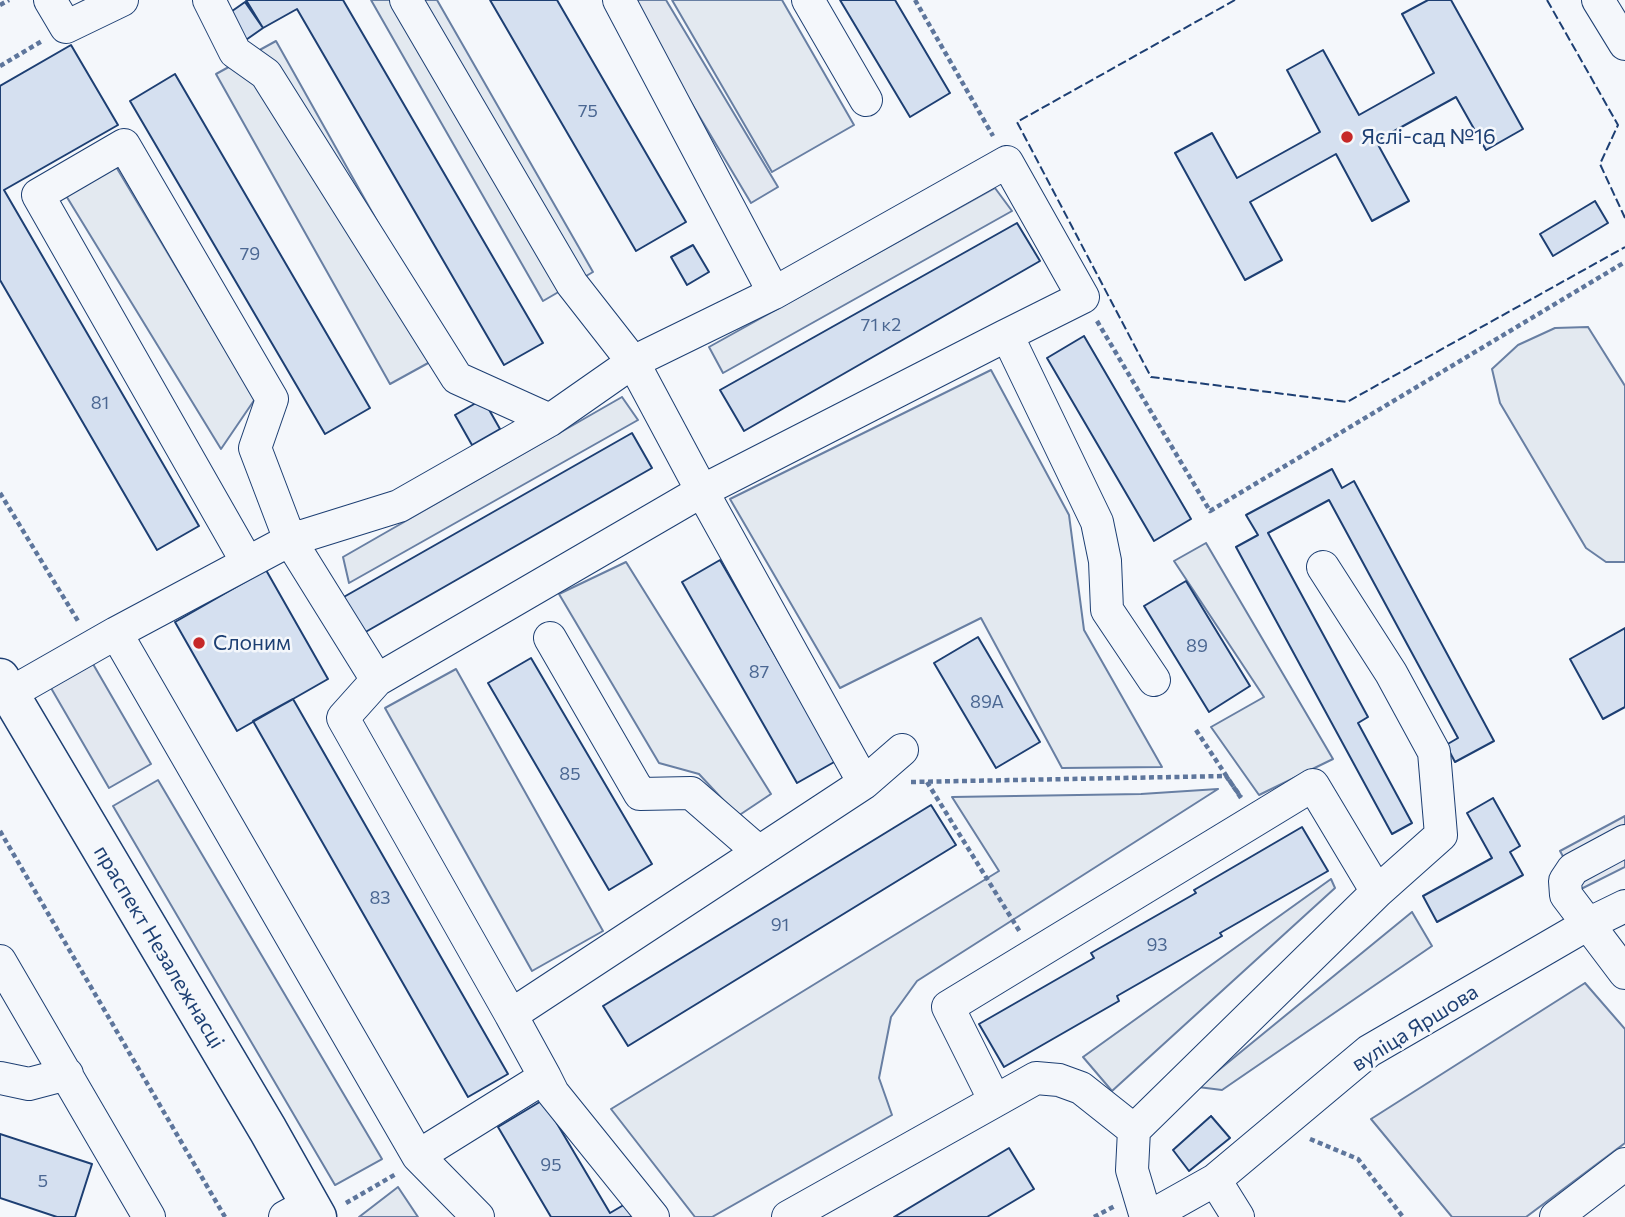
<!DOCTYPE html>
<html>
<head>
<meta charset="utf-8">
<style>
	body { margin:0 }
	canvas { display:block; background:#f4f7fb }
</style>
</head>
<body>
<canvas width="1625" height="1217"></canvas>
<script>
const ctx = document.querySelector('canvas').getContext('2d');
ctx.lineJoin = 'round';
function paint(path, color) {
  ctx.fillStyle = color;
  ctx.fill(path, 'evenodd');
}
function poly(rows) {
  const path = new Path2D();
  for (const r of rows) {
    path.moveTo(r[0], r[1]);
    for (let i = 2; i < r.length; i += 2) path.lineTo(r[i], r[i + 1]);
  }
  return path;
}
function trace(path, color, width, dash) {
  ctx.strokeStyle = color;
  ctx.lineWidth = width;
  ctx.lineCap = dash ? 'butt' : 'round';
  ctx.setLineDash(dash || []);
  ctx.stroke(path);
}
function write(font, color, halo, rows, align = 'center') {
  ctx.font = font + ' Commissioner,sans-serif';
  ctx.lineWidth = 5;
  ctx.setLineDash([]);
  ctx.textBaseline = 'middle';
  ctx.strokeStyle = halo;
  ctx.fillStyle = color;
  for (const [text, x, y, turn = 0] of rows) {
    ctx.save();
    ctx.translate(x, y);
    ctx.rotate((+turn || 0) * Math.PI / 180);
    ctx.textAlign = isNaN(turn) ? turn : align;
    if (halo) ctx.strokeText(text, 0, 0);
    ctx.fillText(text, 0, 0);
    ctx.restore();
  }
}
const green = poly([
	[371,0,437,0,593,272,543,301,371,0],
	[672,0,782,0,854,125,772,172,672,0],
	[276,41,450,351,390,384,216,74,276,41],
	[115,165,255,399,221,449,65,194,115,165],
	[995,188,1012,211,723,373,709,347,995,188],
	[1588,327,1625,386,1625,562,1606,562,1586,548,1500,403,1492,369,1518,345,1555,328,1588,327],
	[991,370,1069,515,1084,630,1162,767,1062,768,981,618,840,688,730,499,991,370],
	[622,397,638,420,349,583,343,557,622,397],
	[1206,543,1333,759,1259,795,1211,727,1264,697,1174,561,1206,543],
	[626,562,771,794,738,816,699,774,659,763,559,594,626,562],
	[456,669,603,931,532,971,385,708,456,669],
	[158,780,382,1159,335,1185,113,806,158,780],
	[1218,789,917,981,891,1017,879,1078,892,1115,712,1217,695,1217,611,1109,999,871,952,797,1141,794,1218,789],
	[1331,879,1335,888,1112,1091,1083,1057,1331,879],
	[1412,912,1432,946,1222,1090,1198,1087,1412,912],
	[398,1187,418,1217,359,1217,398,1187]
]);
const parking = poly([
	[630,0,666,0,778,187,751,203,630,0],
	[93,664,151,764,109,788,51,688,93,664],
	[1625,816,1625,867,1581,889,1560,851,1625,816],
	[1585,983,1625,1029,1625,1143,1526,1217,1452,1217,1371,1119,1585,983]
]);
const building = poly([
	[246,0,343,0,543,343,504,365,297,9,263,28,246,0],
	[490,0,557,0,686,222,636,251,490,0],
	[840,0,895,0,950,93,910,117,840,0],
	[1428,0,1451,0,1523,129,1486,150,1456,97,1376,141,1409,201,1372,221,1336,154,1250,202,1282,260,1245,280,1175,153,1212,133,1237,178,1320,132,1287,70,1323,50,1359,115,1434,73,1402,14,1428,0],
	[245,2,263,28,243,42,225,16,245,2],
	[71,45,118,125,4,190,199,526,157,550,0,280,0,86,71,45],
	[175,74,370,408,325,434,130,101,175,74],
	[1595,201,1608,223,1553,256,1540,234,1595,201],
	[1017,223,1040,261,744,431,720,390,1017,223],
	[693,245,709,272,687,285,671,257,693,245],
	[1084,336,1191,519,1154,541,1047,358,1084,336],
	[483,399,500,429,472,445,455,415,483,399],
	[632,433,652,468,362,634,342,598,632,433],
	[1332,469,1342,488,1354,481,1494,741,1455,762,1446,745,1458,738,1329,500,1268,533,1368,717,1358,723,1412,823,1392,834,1236,547,1258,535,1246,515,1332,469],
	[720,560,836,761,797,783,682,582,720,560],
	[266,570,328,679,237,731,175,622,266,570],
	[1186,581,1250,686,1209,712,1144,606,1186,581],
	[1625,628,1625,707,1603,719,1570,659,1625,628],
	[978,637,1040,742,996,768,934,663,978,637],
	[531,658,652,864,609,890,488,683,531,658],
	[293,699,508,1074,468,1097,253,721,293,699],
	[1493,798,1520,846,1510,852,1523,875,1437,922,1423,896,1492,858,1467,813,1493,798],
	[931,805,956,845,628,1046,603,1006,931,805],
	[1302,827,1328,871,1220,933,1222,936,1117,996,1119,1001,1004,1067,979,1024,1094,958,1091,953,1196,893,1194,890,1302,827],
	[543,1100,610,1213,627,1203,636,1217,551,1217,498,1127,543,1100],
	[1211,1116,1230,1138,1189,1171,1173,1150,1211,1116],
	[0,1134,92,1164,75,1217,57,1217,0,1198,0,1134],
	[1009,1148,1034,1189,987,1217,894,1217,1009,1148]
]);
const path = poly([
	[915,0,993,136],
	[0,5,9,0],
	[0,66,42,41],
	[1097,321,1210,511,1625,262],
	[0,493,78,621],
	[1196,730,1241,798],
	[911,782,1226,776,1241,797],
	[927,782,1020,932],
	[0,831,225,1217],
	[1310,1139,1358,1159,1403,1217],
	[346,1203,396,1174],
	[1094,1217,1115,1206]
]);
const minor = poly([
	[50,0,66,27,122,0],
	[209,0,235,52,266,74,457,378,550,420],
	[619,0,774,293],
	[808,0,866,100],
	[1598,0,1625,44],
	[247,562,38,195,124,145,272,399,255,448,290,540,377,680,343,718,511,1015,864,783,702,491,633,362,572,284,406,0],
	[1323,567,1391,673,1434,752,1441,835,1377,892],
	[116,633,418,1156,478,1217],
	[550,638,640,794,691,793,759,852],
	[377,680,702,491,1007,335],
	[9,694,116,633,290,540,399,506,550,420,633,362,774,293,1007,162,1083,297,1007,335,1097,522,1105,561,1107,610,1154,680],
	[864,783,902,750],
	[1625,841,1573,869,1565,881,1566,895,1625,973],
	[0,961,149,1217],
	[545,1077,553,1093,653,1217],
	[0,1078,29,1084,67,1074],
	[1134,1130,1081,1088,1059,1080,1036,1078,995,1101,948,1007,1313,785,1377,892,1134,1130,1132,1170,1146,1217],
	[418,1156,545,1077,511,1015],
	[1215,1180,1238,1217],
	[285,1217,309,1204],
	[788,1217,995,1101],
	[1149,1217,1215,1180,1369,1051,1588,924,1625,906],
	[1556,1217,1625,1164]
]);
const major = poly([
	[0,678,268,1130,317,1217]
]);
const fence = poly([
	[1235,0,1017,122,1151,377,1347,402,1625,247],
	[1547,0,1618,125,1600,164,1625,218]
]);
const markers = [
	[1347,137,7,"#c62828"],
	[199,643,7,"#c62828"]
];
const numberNames = [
	["75",588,111],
	["79",250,254],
	["71 к2",881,325],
	["81",100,403],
	["89",1197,646],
	["87",759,672],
	["89А",987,702],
	["85",570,774],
	["83",380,898],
	["91",780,925],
	["93",1157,945],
	["95",551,1165],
	["5",43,1181]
];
const poiNames = [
	["Яслі-сад №16",1361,137],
	["Слоним",213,643]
];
const streetNames = [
	["праспект Незалежнасці",159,947,59],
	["вуліца Яршова",1415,1028,-32]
];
paint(green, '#e3e9f0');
trace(green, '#687fa3', 2);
paint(parking, '#e3e8f0');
trace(parking, '#687fa3', 2);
paint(building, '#d5e0f0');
trace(building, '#1d3f73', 2);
trace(minor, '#1d3f73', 34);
trace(major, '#1d3f73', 41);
trace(path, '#5e769c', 4.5, [5, 3.5]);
trace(minor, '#f4f7fb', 32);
trace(major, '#f4f7fb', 38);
trace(fence, '#1d3f73', 2, [9, 3.5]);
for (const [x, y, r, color] of markers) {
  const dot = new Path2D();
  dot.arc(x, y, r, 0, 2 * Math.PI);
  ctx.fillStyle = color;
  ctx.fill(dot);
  trace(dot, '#f4f7fb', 2.5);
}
write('18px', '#4b6792', null, numberNames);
write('21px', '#1d3f73', '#f4f7fb', poiNames, 'left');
write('21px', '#1d3f73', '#f4f7fb', streetNames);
</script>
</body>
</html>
